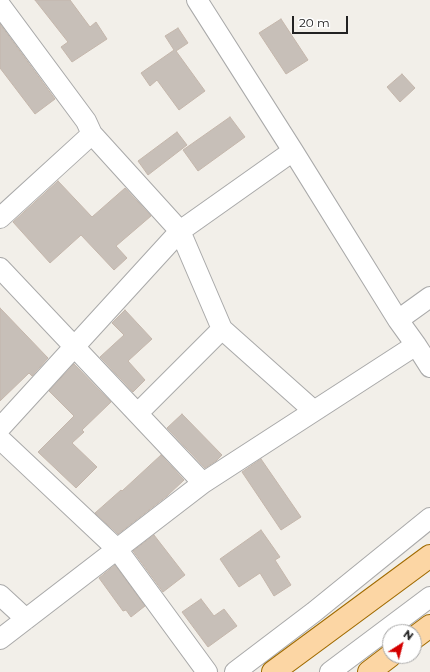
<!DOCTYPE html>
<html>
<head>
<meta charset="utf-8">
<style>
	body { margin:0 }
	#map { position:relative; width:430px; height:672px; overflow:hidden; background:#f2efe9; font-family:Montserrat,sans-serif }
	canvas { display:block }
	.north { position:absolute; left:382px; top:624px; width:40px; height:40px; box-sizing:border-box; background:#fff; border:1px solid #a7a7a7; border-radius:50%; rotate:36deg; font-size:11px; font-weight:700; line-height:16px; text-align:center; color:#222 }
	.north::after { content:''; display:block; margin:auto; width:14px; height:18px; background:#d40000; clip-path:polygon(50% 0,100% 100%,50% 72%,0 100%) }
	.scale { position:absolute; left:292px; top:16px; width:56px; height:18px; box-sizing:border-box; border:2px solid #222; border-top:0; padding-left:5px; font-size:12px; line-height:14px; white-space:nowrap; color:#222; -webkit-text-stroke:3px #fff; paint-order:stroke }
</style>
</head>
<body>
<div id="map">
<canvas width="430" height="672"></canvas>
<div class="north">N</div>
<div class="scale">20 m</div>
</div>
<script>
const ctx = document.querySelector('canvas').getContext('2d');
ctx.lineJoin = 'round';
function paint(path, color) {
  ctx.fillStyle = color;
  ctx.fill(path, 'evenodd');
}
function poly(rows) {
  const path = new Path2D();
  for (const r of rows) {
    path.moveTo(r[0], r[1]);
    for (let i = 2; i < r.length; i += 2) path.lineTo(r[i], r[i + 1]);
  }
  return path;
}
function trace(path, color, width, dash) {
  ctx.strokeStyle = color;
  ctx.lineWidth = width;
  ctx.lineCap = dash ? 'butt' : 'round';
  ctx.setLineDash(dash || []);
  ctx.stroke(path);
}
const building = poly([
	[35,0,70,0,90,27,96,22,107,39,72,62,61,47,68,42,35,0],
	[281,19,308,60,286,74,259,33,281,19],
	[0,24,55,99,35,114,0,68,0,24],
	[178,28,188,43,176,51,205,91,179,110,157,80,150,86,141,73,174,50,165,36,178,28],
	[402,74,415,88,400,102,387,87,402,74],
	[230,117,245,137,198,171,183,150,230,117],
	[177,132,187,145,148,175,138,161,177,132],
	[58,181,92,217,125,188,151,216,116,246,127,258,114,270,81,235,50,263,13,222,58,181],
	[0,308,48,358,32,376,29,373,0,401,0,308],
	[125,310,152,339,128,361,145,380,133,392,100,357,124,335,112,323,125,310],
	[74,364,111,402,82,430,84,432,72,443,97,467,76,488,38,452,74,416,49,391,74,364],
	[182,414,222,455,216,461,205,468,167,428,182,414],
	[161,455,184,480,167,496,118,534,95,513,121,490,122,491,161,455],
	[261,459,301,517,281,530,242,472,261,459],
	[261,530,280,557,275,560,291,585,274,596,260,573,239,587,220,559,261,530],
	[154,535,185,575,163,592,133,551,154,535],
	[115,565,145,606,131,617,126,610,123,611,99,578,115,565],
	[201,599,214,616,224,609,237,626,208,647,182,612,201,599]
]);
const minor = poly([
	[197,0,293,151,398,320,416,345,430,367],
	[0,5,86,121,92,134,180,231,0,428],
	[0,218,92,134],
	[0,268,203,483],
	[398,320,430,297],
	[222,329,180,231,293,151],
	[138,413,222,329,314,411],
	[0,439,117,549,207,672],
	[0,595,26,619],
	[0,639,203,483,416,345],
	[235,672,314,612,430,518],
	[330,672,430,597]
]);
const major = poly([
	[414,638,430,626],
	[273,672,430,556],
	[369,672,390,656]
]);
paint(building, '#c7bfb8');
trace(building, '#c4b6ab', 1);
trace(minor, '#a9a9a9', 22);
trace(major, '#a06b00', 24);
trace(minor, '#fff', 20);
trace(major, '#fcd6a4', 22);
</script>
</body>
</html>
